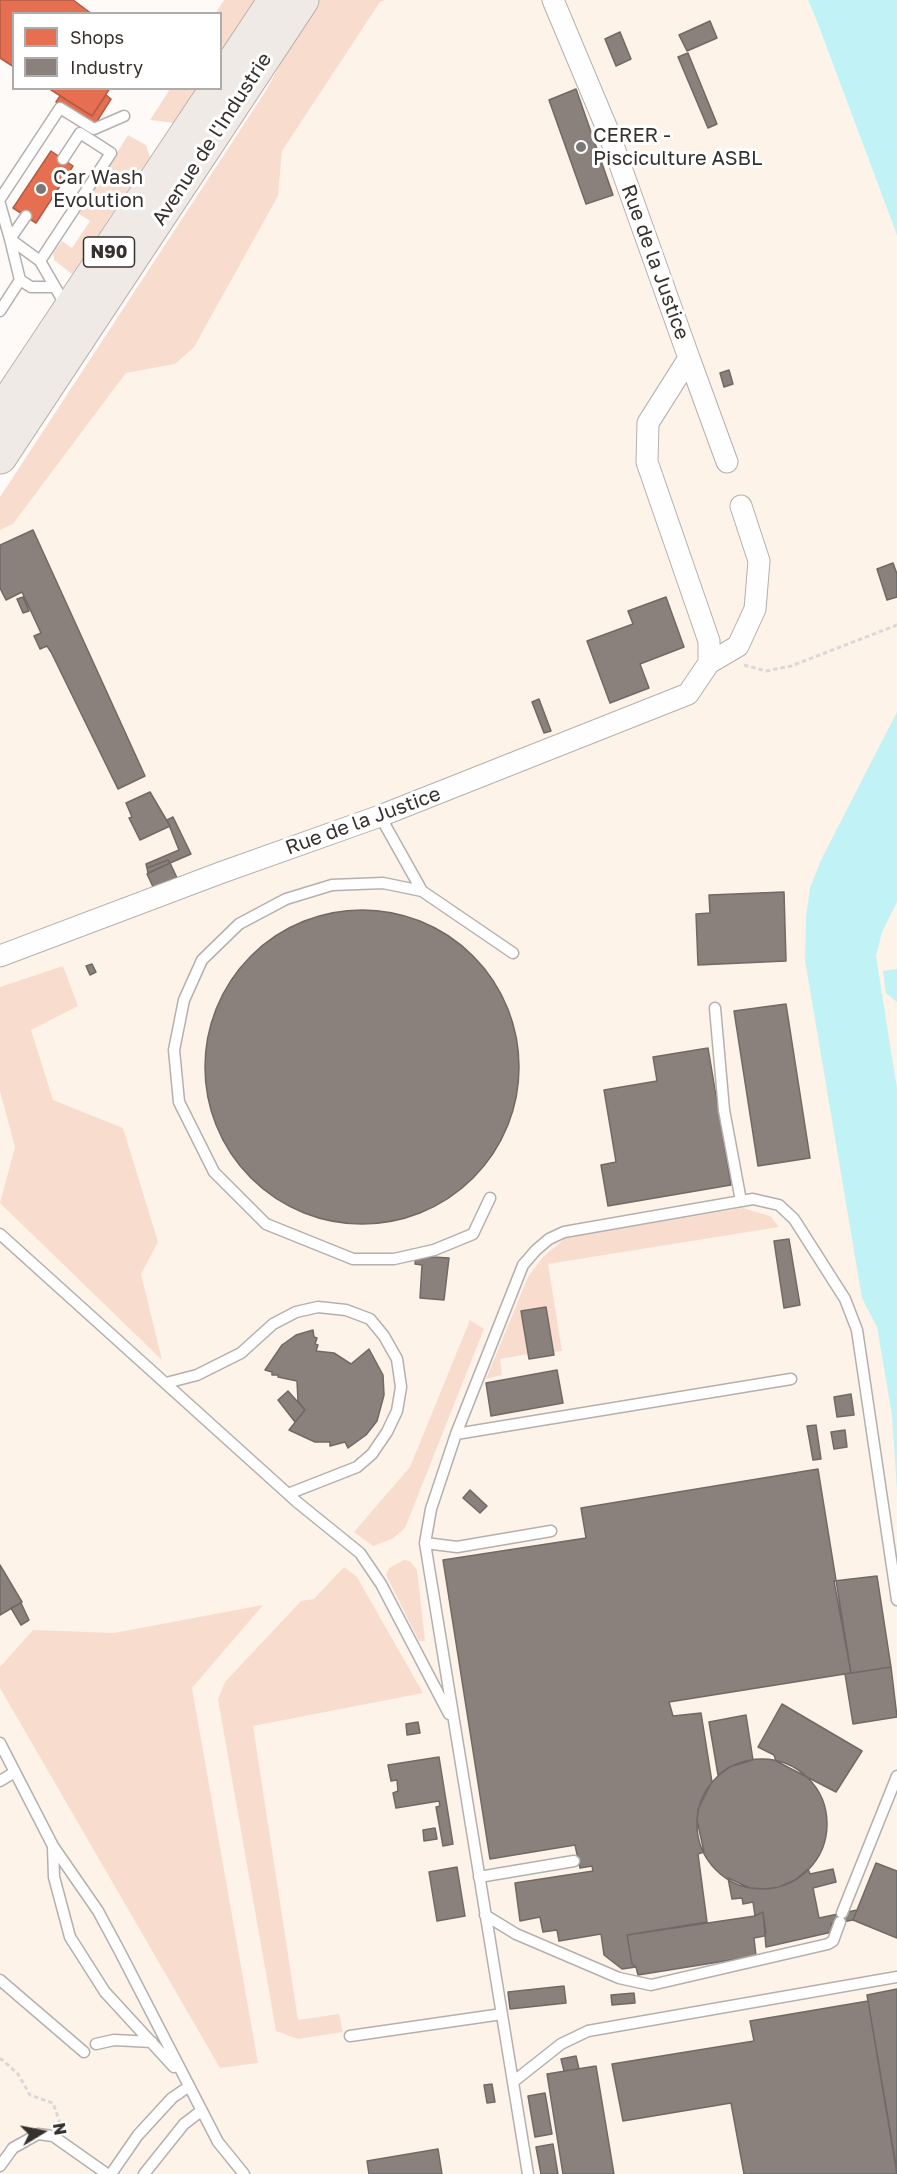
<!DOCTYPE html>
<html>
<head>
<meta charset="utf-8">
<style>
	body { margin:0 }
	#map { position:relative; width:897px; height:2174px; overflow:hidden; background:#fdfaf7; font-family:"Golos Text",sans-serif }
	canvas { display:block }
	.legend { position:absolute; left:12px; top:12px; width:210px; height:78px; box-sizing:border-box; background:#fff; border:2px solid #afadab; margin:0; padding:8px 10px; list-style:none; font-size:18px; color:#37312e }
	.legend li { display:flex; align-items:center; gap:12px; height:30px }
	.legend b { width:30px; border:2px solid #afadab }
	.north { position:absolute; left:12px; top:2102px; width:60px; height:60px; -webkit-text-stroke:4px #fff; paint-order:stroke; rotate:80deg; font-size:16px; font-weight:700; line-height:24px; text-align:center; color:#37312e }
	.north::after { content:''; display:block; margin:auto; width:21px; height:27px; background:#37312e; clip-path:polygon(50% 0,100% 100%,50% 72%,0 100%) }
</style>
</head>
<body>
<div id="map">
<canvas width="897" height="2174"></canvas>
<ul class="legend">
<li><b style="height:16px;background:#e76f51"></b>Shops</li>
<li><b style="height:16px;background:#8a817c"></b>Industry</li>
</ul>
<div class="north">N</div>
</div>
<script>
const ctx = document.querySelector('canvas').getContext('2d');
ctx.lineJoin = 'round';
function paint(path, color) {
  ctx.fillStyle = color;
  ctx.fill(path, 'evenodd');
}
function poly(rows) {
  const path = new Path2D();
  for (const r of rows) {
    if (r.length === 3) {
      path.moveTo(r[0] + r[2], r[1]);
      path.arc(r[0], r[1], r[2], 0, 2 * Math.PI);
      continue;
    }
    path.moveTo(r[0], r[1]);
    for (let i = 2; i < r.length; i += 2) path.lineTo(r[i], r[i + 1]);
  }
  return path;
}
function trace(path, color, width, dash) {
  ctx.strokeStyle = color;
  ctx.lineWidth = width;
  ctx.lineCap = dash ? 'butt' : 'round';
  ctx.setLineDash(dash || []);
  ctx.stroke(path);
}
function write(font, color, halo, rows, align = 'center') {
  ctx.font = font + ' "Golos Text",sans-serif';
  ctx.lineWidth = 6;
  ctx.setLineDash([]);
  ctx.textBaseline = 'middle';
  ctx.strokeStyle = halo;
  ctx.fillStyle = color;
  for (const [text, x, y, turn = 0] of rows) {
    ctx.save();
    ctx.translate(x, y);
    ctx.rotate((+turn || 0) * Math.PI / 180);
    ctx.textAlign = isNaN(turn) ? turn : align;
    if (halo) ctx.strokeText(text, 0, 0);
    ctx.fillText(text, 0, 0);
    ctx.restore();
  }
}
const industrial = poly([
	[386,0,808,0,897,235,897,2174,0,2174,0,530,13,524,126,373,175,364,278,196,282,151,380,2]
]);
const green = poly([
	[224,0,256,0,221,54,220,14,215,14],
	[316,0,386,0,380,2,282,151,278,196,194,347,175,364,126,373,13,524,0,530,0,497,265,92],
	[170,89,197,89,174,123,150,120],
	[128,135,146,145,150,157,72,274,54,260,53,253,62,241,72,248,90,221,79,214],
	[63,966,78,1006,31,1030,53,1100,123,1128,158,1242,141,1274,162,1360,0,1203,15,1147,0,1091,0,987],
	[743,1208,770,1216,779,1227,548,1264,562,1351,554,1352,546,1307,529,1354,500,1359,502,1375,486,1379,528,1277,544,1256,567,1237],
	[470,1320,484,1329,405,1528,392,1539,373,1546,354,1532,410,1467],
	[404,1560,410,1561,417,1570,425,1641,419,1641,386,1575,389,1568],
	[344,1567,357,1577,423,1693,253,1726,298,2020,339,2014,343,2032,298,2039,276,2031,218,1699,225,1682,301,1601,314,1599],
	[263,1605,192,1688,258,2063,220,2068,0,1688,0,1667,33,1630,114,1633]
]);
const water = poly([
	[808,0,897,0,897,235,816,19],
	[897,712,897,902,882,932,876,956,897,1089,897,1490,892,1415,877,1327,862,1298,805,960,806,917,810,888,821,860],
	[897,969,897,1002,886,993,883,971]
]);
const shops = poly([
	[0,0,73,0,92,14,14,14,14,67,0,58,0,0],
	[48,88,110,88,92,116,48,88],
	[106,95,111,99,94,126,56,102,60,96,92,116,106,95],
	[51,151,73,166,36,223,13,208,51,151]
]);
const industry = poly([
	[710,21,717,38,687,51,679,35,710,21],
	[620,32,631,59,616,66,605,39,620,32],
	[688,53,717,124,708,128,678,57,688,53],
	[576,89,613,195,586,204,549,100,576,89],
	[729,370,733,384,724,387,720,373,729,370],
	[33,530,145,776,118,789,51,652,47,646,40,649,34,636,41,633,22,592,6,600,0,588,0,545,33,530],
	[893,563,897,574,897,597,887,600,877,569,893,563],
	[23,597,29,611,23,613,17,599,23,597],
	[666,597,684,647,640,664,649,688,610,703,587,641,633,624,628,611,666,597],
	[539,699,551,731,544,733,532,702,539,699],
	[150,792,170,826,140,840,129,818,132,817,126,803,150,792],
	[173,817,191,854,170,863,168,860,147,868,146,864,179,850,167,820,173,817],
	[168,860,170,863,148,873,147,868,168,860],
	[170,863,178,880,155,891,147,874,170,863],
	[784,892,786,961,698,965,696,914,710,913,709,895,784,892],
	[362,1067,157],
	[92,964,96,972,90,975,86,966,92,964],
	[786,1004,810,1158,758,1166,734,1011,786,1004],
	[708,1048,731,1185,608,1206,601,1165,616,1162,604,1090,657,1081,653,1057,708,1048],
	[789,1239,800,1305,784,1308,774,1241,789,1239],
	[416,1256,449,1258,444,1300,420,1298,422,1265,415,1264,416,1256],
	[546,1307,554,1355,529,1359,521,1311,546,1307],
	[313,1330,314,1337,317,1338,315,1344,318,1345,316,1351,334,1353,351,1364,369,1349,383,1375,384,1395,377,1421,366,1435,348,1448,345,1442,330,1446,330,1442,315,1442,289,1430,305,1410,298,1401,297,1381,278,1377,278,1375,272,1375,272,1372,265,1370,282,1345,296,1335,313,1330],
	[557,1370,563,1403,491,1416,486,1383,557,1370],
	[288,1391,305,1410,295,1422,278,1400,288,1391],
	[851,1394,854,1415,837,1417,834,1397,851,1394],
	[816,1425,821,1459,813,1460,807,1426,816,1425],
	[845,1430,847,1447,834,1449,831,1432,845,1430],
	[818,1469,851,1673,669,1702,673,1716,701,1713,712,1782,698,1809,697,1820,704,1852,698,1854,707,1922,627,1935,632,1964,636,1967,622,1969,604,1955,601,1934,559,1941,557,1930,543,1932,540,1917,520,1921,515,1883,593,1871,592,1866,580,1868,575,1845,490,1859,443,1560,586,1538,581,1508,818,1469],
	[470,1490,487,1506,480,1513,463,1498,470,1490],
	[0,1565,22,1602,0,1615,0,1565],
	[877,1576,891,1667,851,1673,834,1581,877,1576],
	[21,1603,29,1620,21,1625,11,1608,21,1603],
	[891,1667,897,1717,853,1724,845,1674,891,1667],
	[782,1704,862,1751,836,1792,776,1761,774,1755,758,1747,782,1704],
	[746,1715,753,1760,729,1767,718,1775,709,1722,746,1715],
	[418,1722,420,1733,407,1735,406,1724,418,1722],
	[439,1757,453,1844,443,1846,436,1807,440,1806,439,1801,396,1808,393,1793,398,1791,397,1780,391,1781,388,1765,439,1757],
	[762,1824,65],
	[435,1828,437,1839,424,1841,423,1830,435,1828],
	[876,1863,897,1871,897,1938,853,1920,876,1863],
	[457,1867,465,1916,437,1921,429,1872,457,1867],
	[808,1869,810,1874,833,1869,836,1882,813,1888,819,1918,857,1910,853,1920,831,1924,832,1932,766,1947,763,1912,755,1916,753,1902,743,1904,742,1898,732,1899,728,1878,750,1888,765,1889,779,1887,795,1880,808,1869],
	[763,1912,766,1933,764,1936,754,1938,756,1956,638,1975,636,1967,632,1964,627,1935,755,1916,763,1912],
	[564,1986,566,2003,510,2009,508,1992,564,1986],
	[897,1989,897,2171,867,1995,897,1989],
	[634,1993,635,2003,612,2005,611,1995,634,1993],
	[868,2001,897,2174,744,2174,731,2103,623,2121,612,2064,754,2041,750,2021,868,2001],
	[576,2056,579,2069,564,2071,561,2059,576,2056],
	[596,2066,614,2174,563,2174,547,2074,596,2066],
	[492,2084,495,2102,487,2103,484,2085,492,2084],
	[545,2093,552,2134,535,2137,528,2096,545,2093],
	[553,2144,558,2174,541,2174,536,2147,553,2144],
	[438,2149,442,2174,369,2174,367,2161,438,2149]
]);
const path = poly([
	[744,665,766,671,791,666,897,625],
	[0,2058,18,2074,30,2095,53,2103,60,2123]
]);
const service = poly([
	[0,199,60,108,94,129,124,116],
	[0,204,10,239,40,261,66,306],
	[26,216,10,239,20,280,31,287,55,287],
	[40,261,111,153,80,133,63,159],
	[0,311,20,280],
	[380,816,422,891,513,953],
	[422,891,383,883,332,885,286,899,239,924,202,960,184,1000,174,1050,179,1102,214,1172,266,1224,353,1259,394,1259,434,1250,473,1234,490,1198],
	[715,1008,724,1110,741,1201],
	[0,1234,297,1502,360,1553,381,1584,449,1714],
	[166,1383,197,1375,241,1353,273,1324,296,1312,318,1307,346,1310,370,1319,384,1336,397,1359,401,1387,397,1411,387,1432,372,1454,357,1467,288,1494],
	[456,1434,791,1379],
	[425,1543,457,1547,551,1531],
	[0,1743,53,1846,98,1911,119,1950,218,2142,244,2174],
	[0,1781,15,1772],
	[53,1847,54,1877,70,1937,105,1992,174,2067],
	[479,1877,574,1861],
	[842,1913,897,1776],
	[485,1915,516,1934,619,1978,651,1985,828,1944,833,1941,840,1922],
	[0,1980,84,2052],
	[350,2036,502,2014],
	[96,2044,114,2040,152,2042],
	[513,2082,561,2044,588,2031,897,1977],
	[0,2166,13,2148,38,2134,53,2136,107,2174],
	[111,2174,138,2135,172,2098,188,2087],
	[144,2174,184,2124,201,2111],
	[528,2174,425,1543,431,1509,456,1434,523,1265,536,1250,549,1239,564,1232,753,1199,779,1205,794,1219,845,1299,857,1330,897,1600]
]);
const minor = poly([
	[553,0,608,131,689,358,648,423,647,462,709,641,709,663],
	[689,358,727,462],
	[0,956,220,873,380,816,688,694,709,663,738,646,755,609,759,561,741,506]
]);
const primary = poly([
	[220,83,275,0],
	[0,414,217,88],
	[0,457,302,0]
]);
const markers = [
	[581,147,6,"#7c7774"],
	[41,189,6,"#7c7774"]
];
const shields = [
	[109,252,51]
];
const shieldNames = [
	["N90",109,252]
];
const poiNames = [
	["CERER -",593,136],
	["Pisciculture ASBL",593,159],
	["Car Wash",53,178],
	["Evolution",53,201]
];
const streetNames = [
	["Avenue de l'Industrie",212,139,-57],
	["Rue de la Justice",655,262,70],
	["Rue de la Justice",363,821,-20]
];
paint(industrial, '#fdf3e8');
paint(green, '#f8ddcf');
paint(water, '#c1f2f6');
paint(shops, '#e76f51');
trace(shops, '#b25c46', 1.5);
paint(industry, '#8a817c');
trace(industry, '#716965', 1.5);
trace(service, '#b4b0ae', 13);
trace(minor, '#b4b0ae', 23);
trace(primary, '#bdb2ac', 35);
trace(path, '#dbd8d7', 3, [4.5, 3]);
trace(service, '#fffefe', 10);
trace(minor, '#fffefe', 21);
trace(primary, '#f0eae7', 33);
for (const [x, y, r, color] of markers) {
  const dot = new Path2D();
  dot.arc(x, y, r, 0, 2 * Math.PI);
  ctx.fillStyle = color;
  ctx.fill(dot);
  trace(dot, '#fff', 2);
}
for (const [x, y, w] of shields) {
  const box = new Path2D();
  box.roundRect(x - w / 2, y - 15, w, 30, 4.5);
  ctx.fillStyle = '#fff';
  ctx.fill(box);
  trace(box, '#37312e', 1.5);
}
write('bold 18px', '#37312e', null, shieldNames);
write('20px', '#37312e', '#fff', poiNames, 'left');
write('20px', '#37312e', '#fff', streetNames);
</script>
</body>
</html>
